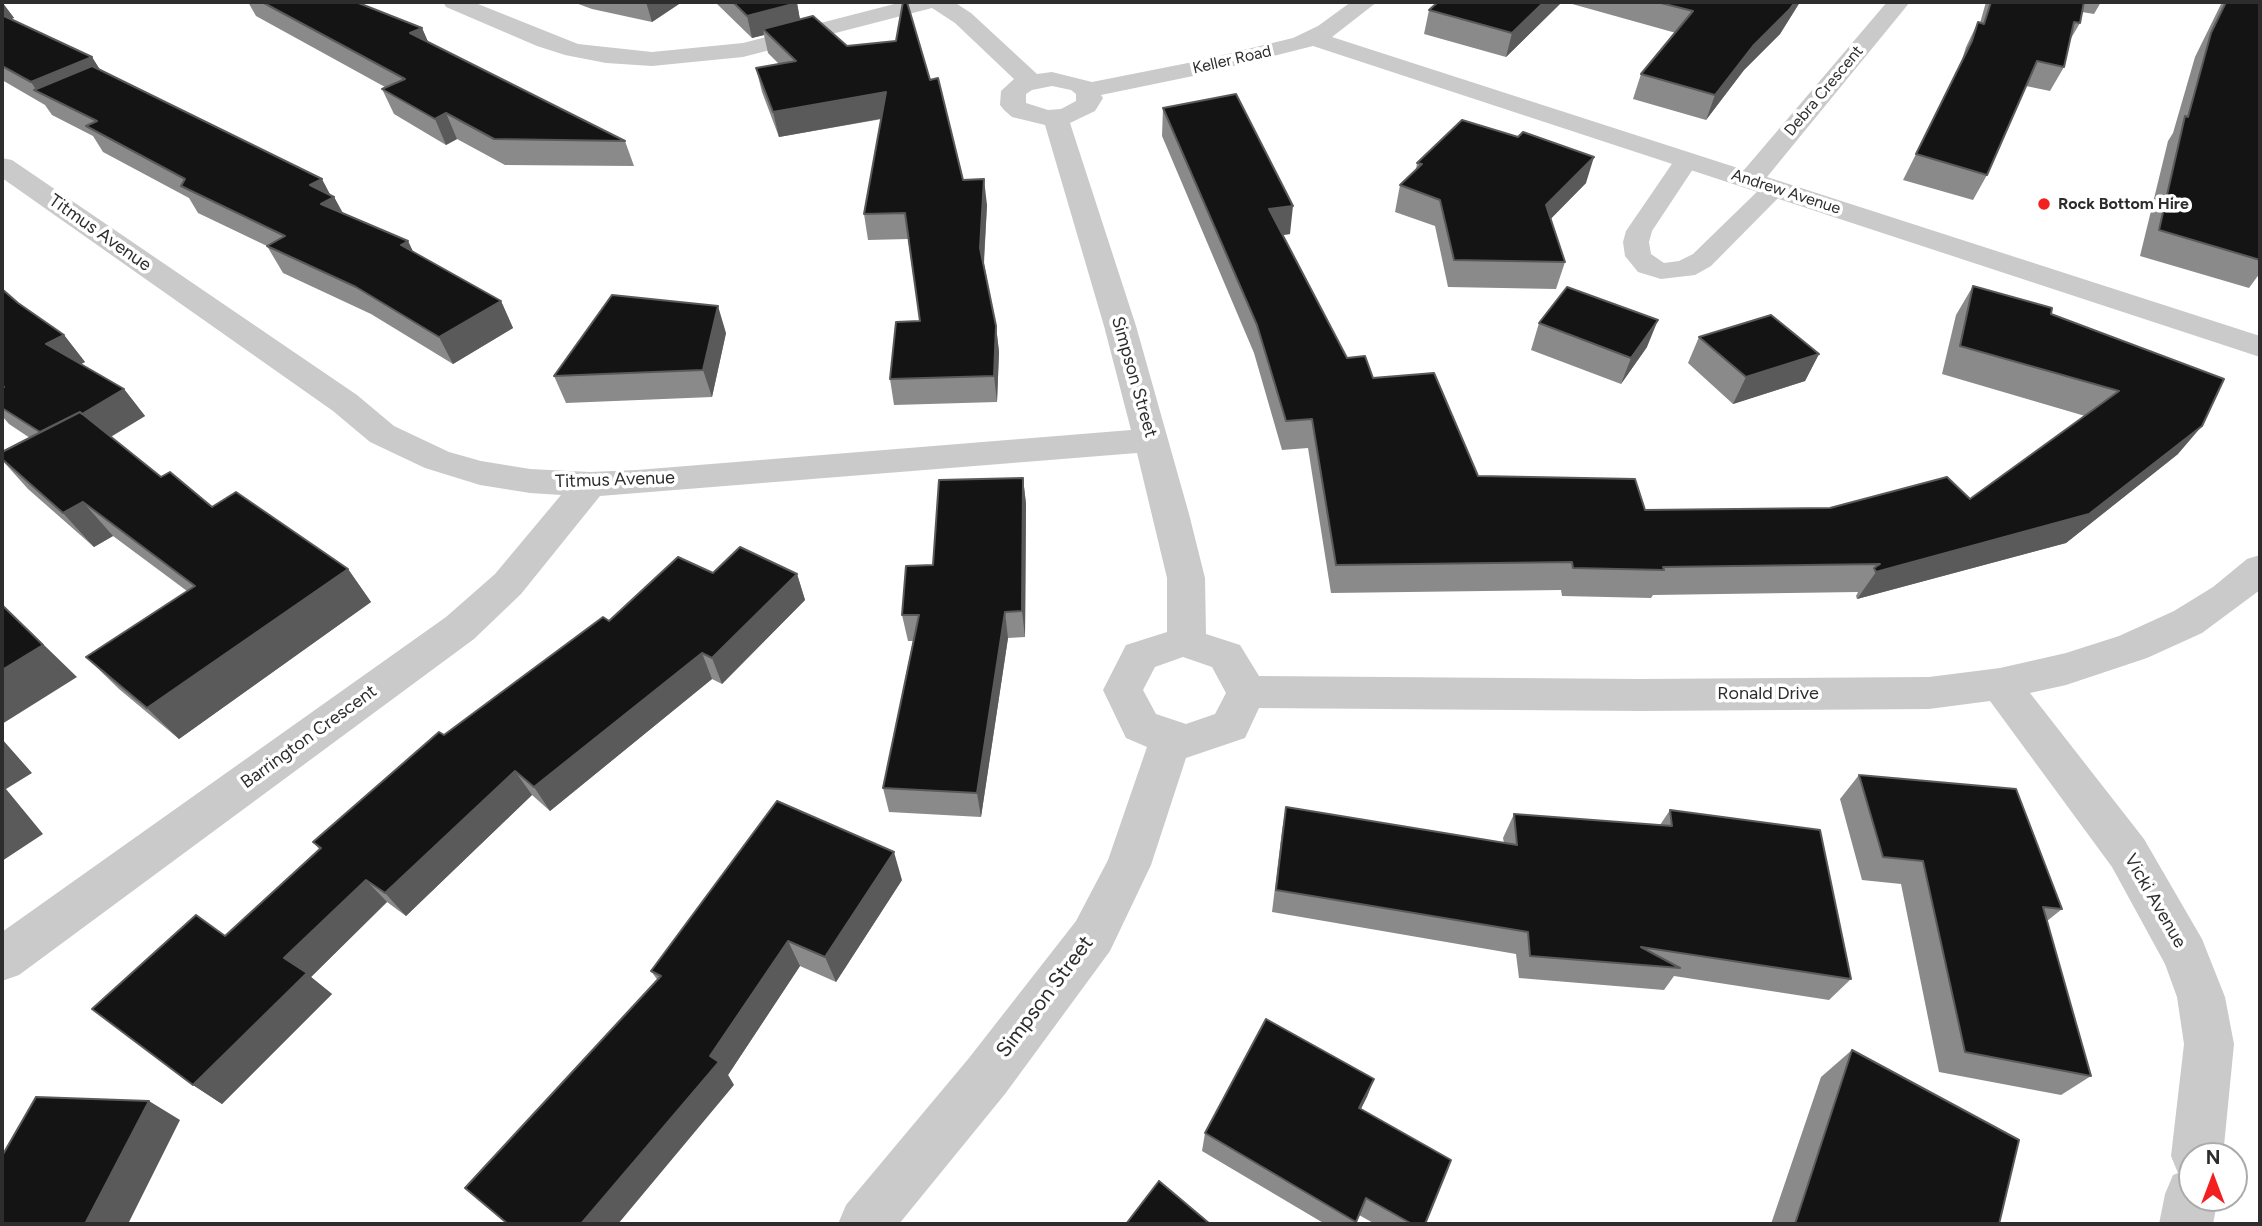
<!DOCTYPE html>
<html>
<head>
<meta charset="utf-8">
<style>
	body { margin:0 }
	#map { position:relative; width:2262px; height:1226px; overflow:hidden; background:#fff; font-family:Figtree,sans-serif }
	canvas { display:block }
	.frame { position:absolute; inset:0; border:4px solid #2d2d2d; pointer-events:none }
	.north { position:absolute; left:2178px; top:1142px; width:70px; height:70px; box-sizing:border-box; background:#fff; border:2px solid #ababab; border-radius:50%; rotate:0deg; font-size:19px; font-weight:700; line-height:28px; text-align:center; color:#2d2d2d }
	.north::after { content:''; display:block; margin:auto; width:24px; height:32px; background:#f32022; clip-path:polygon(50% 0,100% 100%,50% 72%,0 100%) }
</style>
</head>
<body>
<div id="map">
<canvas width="2262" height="1226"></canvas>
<div class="frame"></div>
<div class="north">N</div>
</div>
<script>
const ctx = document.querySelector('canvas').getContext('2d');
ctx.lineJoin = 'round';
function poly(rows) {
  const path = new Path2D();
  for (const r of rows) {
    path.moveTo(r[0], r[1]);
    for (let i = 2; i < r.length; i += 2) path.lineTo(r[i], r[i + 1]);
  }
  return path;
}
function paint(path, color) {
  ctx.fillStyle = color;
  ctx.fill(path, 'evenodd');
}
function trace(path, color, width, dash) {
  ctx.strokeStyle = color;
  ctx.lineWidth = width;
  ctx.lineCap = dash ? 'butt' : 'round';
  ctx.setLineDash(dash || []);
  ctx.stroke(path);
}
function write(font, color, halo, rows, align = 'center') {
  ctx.font = font + ' Figtree,sans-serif';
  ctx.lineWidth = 7;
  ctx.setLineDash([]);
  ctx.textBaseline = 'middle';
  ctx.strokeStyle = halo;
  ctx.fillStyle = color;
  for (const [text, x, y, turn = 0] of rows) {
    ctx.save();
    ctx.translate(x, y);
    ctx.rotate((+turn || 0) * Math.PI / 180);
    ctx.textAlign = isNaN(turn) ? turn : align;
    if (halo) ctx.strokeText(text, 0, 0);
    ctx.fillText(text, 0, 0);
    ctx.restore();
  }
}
const service = poly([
	[1687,153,1696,155,1699,160,1652,231,1649,242,1651,254,1664,263,1679,261,1693,254,1765,184,1774,181,1783,184,1787,189,1711,266,1695,275,1661,279,1638,272,1625,256,1623,242,1626,231,1678,155,1687,153]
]);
const minor = poly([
	[443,2,473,2,578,44,652,52,743,43,902,2,954,2,971,13,1037,74,1052,72,1092,82,1198,61,1293,38,1318,26,1351,2,1377,2,1332,37,1744,170,1887,2,1910,2,1767,177,2260,336,2260,357,1313,46,1198,75,1101,95,1103,98,1095,111,1070,123,1136,326,1189,514,1205,578,1206,634,1240,645,1259,676,1640,679,1929,677,2000,668,2066,653,2119,636,2174,611,2213,587,2247,559,2260,555,2260,590,2202,633,2147,658,2066,685,2030,693,2144,839,2202,939,2225,997,2234,1044,2223,1156,2192,1156,2192,1198,2218,1198,2213,1224,2159,1224,2165,1194,2173,1175,2178,1173,2171,1156,2184,1044,2177,997,2165,964,2112,867,1990,701,1929,709,1640,711,1259,708,1245,738,1186,758,1151,865,1110,951,1005,1094,899,1224,838,1224,846,1205,969,1058,1076,921,1108,860,1147,747,1126,738,1103,690,1126,645,1167,632,1167,578,1137,453,600,496,521,594,474,639,19,975,2,981,2,932,446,617,495,574,561,495,530,493,480,485,425,468,370,442,333,411,2,178,2,158,12,160,357,395,394,426,449,452,481,461,530,469,590,472,637,470,1131,430,1104,326,1045,125,1012,117,1004,110,1000,105,1001,91,1014,79,955,23,932,8,743,57,652,66,606,63,565,55,537,46,446,7,443,2],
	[1052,86,1071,90,1076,94,1076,101,1061,109,1048,110,1026,103,1026,94,1032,90,1052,86],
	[1183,657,1212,667,1226,693,1215,714,1186,724,1156,714,1143,690,1155,667,1183,657]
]);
const wall = poly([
	[2,2,14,18,10,19,92,57,100,70,334,197,343,213,408,241,413,252,501,301,513,328,453,364,371,314,283,273,267,246,198,213,189,198,103,152,93,136,52,115,45,105,2,80],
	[248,2,356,2,422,28,428,42,625,141,634,166,505,165,457,139,446,145,394,114,382,89,385,87,256,16],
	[573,2,682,2,652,22,592,9],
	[715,2,796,2,797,3,800,20,847,46,930,80,963,180,987,205,984,264,996,326,999,352,997,402,894,405,890,379,920,321,908,239,868,240,864,214,882,119,779,137,762,92,756,68,779,64,768,53,764,35,752,38],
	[1562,2,1506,57,1424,34,1429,10],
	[1565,2,1800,2,1780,34,1744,70,1706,120,1633,99,1641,74,1676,33],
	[1986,2,2101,2,2094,14,2082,12,2080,23,2070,40,2064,67,2050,91,2026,86,1987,175,1973,200,1903,180,1960,66,1966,47,1978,22,1980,23],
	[2222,2,2260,2,2260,273,2249,288,2140,256,2168,141,2173,133,2195,57],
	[1163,108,1290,234,1283,235,1347,358,1373,378,1478,476,1645,510,1830,508,1970,499,2085,416,1942,374,1956,315,1973,286,2051,314,2178,454,2066,543,1857,599,1856,596,1858,592,1653,595,1651,598,1562,596,1561,590,1331,593,1308,448,1282,450,1254,353,1162,136],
	[1417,163,1586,183,1550,219,1565,262,1556,289,1448,287,1435,226,1395,212,1400,185,1416,170],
	[2,289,18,303,64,335,85,362,80,364,124,389,145,416,111,437,161,477,212,507,348,569,371,602,179,739,119,689,86,657,187,591,113,536,94,547,28,489,2,460,2,452,30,438,9,424,2,416],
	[1539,323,1647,347,1621,384,1531,350],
	[726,333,712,397,566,403,554,376],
	[1699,337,1819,354,1805,381,1733,404,1688,363],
	[1023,478,1026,504,1025,637,1008,638,981,817,889,812,883,788,913,641,908,641,902,615],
	[713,573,797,574,805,600,722,684,712,679,550,811,532,795,406,916,387,902,311,977,332,994,222,1104,193,1085,225,936,319,849,313,842,444,735,609,621],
	[1859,775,2062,909,2047,921,2091,1076,2061,1095,1939,1072,1901,884,1862,880,1840,799],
	[1286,807,1504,843,1503,838,1514,814,1660,825,1670,810,1851,979,1829,1000,1674,976,1664,990,1519,978,1516,954,1272,912,1282,831],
	[902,880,836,982,800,966,728,1075,734,1085,651,971],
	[1852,1050,1999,1224,1771,1224,1821,1077],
	[1374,1079,1361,1109,1425,1224,1375,1224,1359,1215,1355,1224,1325,1224,1202,1151,1205,1133]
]);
const shadedWall = poly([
	[2,2,14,18,2,22],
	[646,2,682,2,652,22],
	[1544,2,1562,2,1506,57,1512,33],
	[1795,2,1800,2,1780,34,1744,70,1706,120,1715,95,1753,46],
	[797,3,801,25,763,29,764,35,752,38,747,16],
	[422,28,433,53,410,33],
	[92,57,107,81,37,91,31,82],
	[886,92,890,117,779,137,773,112],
	[446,113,457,139,446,145,435,119],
	[1594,157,1586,183,1538,232,1546,205],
	[322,179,332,198,334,197,348,223,336,230,310,185],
	[984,179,987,205,983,274,980,248],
	[1293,206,1290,234,1267,237,1269,209],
	[408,241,421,268,401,245],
	[501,301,513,328,453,364,439,337],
	[718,306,726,333,712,397,703,370],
	[1658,320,1647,347,1621,384,1631,358],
	[996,326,999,352,997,402,994,376],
	[64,335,85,362,68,371,46,344],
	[1819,354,1805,381,1733,404,1746,377],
	[124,389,145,416,68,462,44,436],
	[2202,426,2178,454,2066,543,1857,599,1876,572],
	[1023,478,1026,504,1025,637,1022,611],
	[83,502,113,536,94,547,63,513],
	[348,569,371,602,179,739,147,708],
	[797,574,805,600,722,684,712,658],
	[1005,612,1008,638,981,817,977,793],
	[13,615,77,677,2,724,2,670],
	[702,653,712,679,550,811,534,787],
	[2,739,32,773,6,789,43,834,2,861],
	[515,771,532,795,406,916,385,893],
	[894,852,902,880,836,982,825,957],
	[366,880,387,902,311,977,332,994,222,1104,193,1085,284,958],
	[788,941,800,966,728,1075,734,1085,618,1224,581,1224,710,1056],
	[1374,1079,1367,1097,1352,1126,1359,1108],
	[149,1101,180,1120,128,1224,85,1224]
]);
const building = poly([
	[262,2,356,2,422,28,410,33,625,141,494,139,446,113,435,119,382,89,405,79,262,2],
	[733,2,796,2,797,3,747,16,733,2],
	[903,2,907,2,930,80,938,78,963,180,984,179,980,248,996,326,994,376,890,379,896,322,920,321,905,213,864,214,886,92,773,112,756,68,796,61,763,29,813,16,847,46,896,41,903,2],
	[1438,2,1544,2,1512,33,1429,10,1438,2],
	[1657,2,1795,2,1789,10,1753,46,1715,95,1641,74,1693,11,1657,2],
	[1991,2,2084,2,2080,23,2074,22,2064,67,2037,61,1987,175,1916,154,1972,41,1978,22,1984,24,1991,2],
	[2226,2,2260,2,2260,260,2159,230,2185,116,2188,117,2211,33,2226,2],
	[2,15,92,57,31,82,2,66,2,15],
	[92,66,322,179,310,185,334,197,321,204,408,241,401,245,501,301,439,337,356,287,267,246,285,236,181,186,185,179,86,126,97,121,34,90,92,66],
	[1236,94,1293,206,1269,209,1347,358,1365,356,1373,378,1434,373,1478,476,1635,479,1645,510,1830,508,1947,477,1970,499,2119,391,1960,346,1973,286,2052,308,2051,314,2224,379,2202,426,2089,514,1876,572,1874,568,1880,564,1663,567,1664,570,1573,568,1572,562,1336,565,1312,419,1286,421,1257,325,1163,108,1236,94],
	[1462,120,1518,137,1523,132,1594,157,1546,205,1565,262,1454,260,1440,200,1400,185,1422,164,1417,163,1462,120],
	[1567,287,1658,320,1631,358,1539,323,1567,287],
	[2,289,18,303,64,335,46,344,124,389,82,414,80,412,40,432,2,408,2,388,4,387,2,385,2,289],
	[612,295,718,306,703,370,554,376,612,295],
	[1771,315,1819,354,1746,377,1699,337,1771,315],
	[80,412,161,477,170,472,212,507,236,492,348,569,147,708,86,657,195,586,83,502,63,513,2,459,2,452,80,412],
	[1023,478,1022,611,1005,612,977,793,883,788,919,615,902,615,906,566,933,565,939,480,1023,478],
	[740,547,797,574,712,658,702,653,534,787,515,771,385,893,366,880,284,958,307,973,193,1085,92,1009,196,915,225,936,321,848,313,842,439,732,444,735,603,617,609,621,678,557,713,573,740,547],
	[2,605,43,645,2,670,2,605],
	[1859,775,2016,789,2062,909,2043,907,2091,1076,1965,1052,1923,861,1883,857,1859,775],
	[777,801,894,852,825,957,788,941,710,1056,719,1062,581,1224,508,1224,465,1188,661,976,651,971,777,801],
	[1286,807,1517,845,1514,814,1672,826,1670,810,1820,830,1851,979,1641,947,1680,968,1530,956,1528,932,1276,890,1286,807],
	[1266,1019,1374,1079,1359,1108,1451,1160,1425,1224,1412,1224,1366,1198,1356,1222,1205,1133,1266,1019],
	[1852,1050,2019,1140,1999,1224,1795,1224,1852,1050],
	[36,1097,149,1101,85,1224,2,1224,2,1156,36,1097],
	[1159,1181,1210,1224,1126,1224,1159,1181]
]);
const markers = [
	[2044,204,7,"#f32022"]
];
const farStreetnames = [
	["Keller Road",1232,60,-13],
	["Debra Crescent",1824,91,-50],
	["Andrew Avenue",1786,192,18]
];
const farPoinames = [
	["Rock Bottom Hire",2058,204]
];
const streetNames = [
	["Titmus Avenue",100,233,35],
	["Simpson Street",1134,377,74],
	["Titmus Avenue",615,480,-2],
	["Ronald Drive",1768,694],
	["Barrington Crescent",309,737,-36],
	["Vicki Avenue",2155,901,60]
];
const nearStreetnames = [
	["Simpson Street",1045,997,-53]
];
paint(service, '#cacaca');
paint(minor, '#cacaca');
paint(wall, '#8a8a8a');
paint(shadedWall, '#5a5a5a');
paint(building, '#141414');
trace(building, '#5a5a5a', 2);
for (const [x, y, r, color] of markers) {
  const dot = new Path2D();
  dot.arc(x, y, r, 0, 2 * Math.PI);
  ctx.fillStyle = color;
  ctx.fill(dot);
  trace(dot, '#fff', 2.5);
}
write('16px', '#2d2d2d', '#fff', farStreetnames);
write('bold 16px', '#2d2d2d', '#fff', farPoinames, 'left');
write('18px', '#2d2d2d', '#fff', streetNames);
write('21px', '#2d2d2d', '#fff', nearStreetnames);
</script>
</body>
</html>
